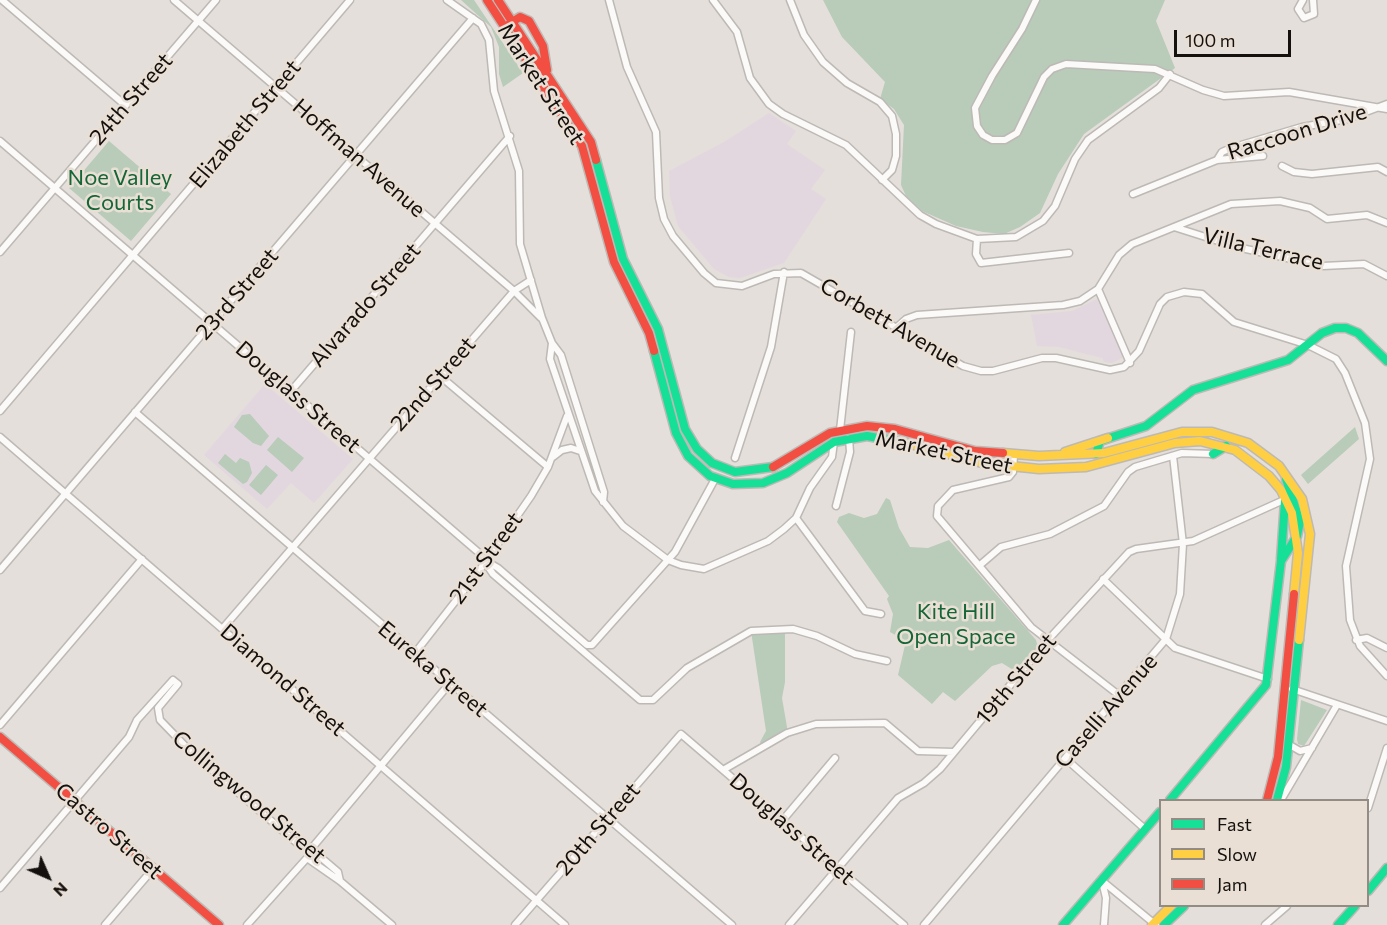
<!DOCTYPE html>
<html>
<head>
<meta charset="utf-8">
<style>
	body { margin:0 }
	#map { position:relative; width:1387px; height:925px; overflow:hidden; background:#e4dfda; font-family:Commissioner,sans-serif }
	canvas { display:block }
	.legend { position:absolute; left:1159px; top:799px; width:210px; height:108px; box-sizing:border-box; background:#e9dfd5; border:2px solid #938c85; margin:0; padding:8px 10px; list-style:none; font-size:18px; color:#13100d }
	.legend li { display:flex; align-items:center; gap:12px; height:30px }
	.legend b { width:30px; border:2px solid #938c85 }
	.north { position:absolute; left:18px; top:847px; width:60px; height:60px; -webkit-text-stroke:4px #e9dfd5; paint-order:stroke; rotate:135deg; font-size:16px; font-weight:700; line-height:24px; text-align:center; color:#13100d }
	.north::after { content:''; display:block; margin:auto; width:21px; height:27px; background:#13100d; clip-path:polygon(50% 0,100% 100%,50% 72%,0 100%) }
	.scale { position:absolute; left:1174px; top:30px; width:117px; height:27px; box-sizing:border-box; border:3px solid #13100d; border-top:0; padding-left:8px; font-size:18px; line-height:21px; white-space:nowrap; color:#13100d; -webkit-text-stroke:4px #e9dfd5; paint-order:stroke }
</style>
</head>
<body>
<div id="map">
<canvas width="1387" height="925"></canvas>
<ul class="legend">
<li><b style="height:8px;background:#16e098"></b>Fast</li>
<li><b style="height:8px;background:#ffcf43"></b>Slow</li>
<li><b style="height:8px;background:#f24e42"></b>Jam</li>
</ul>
<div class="north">N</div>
<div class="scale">100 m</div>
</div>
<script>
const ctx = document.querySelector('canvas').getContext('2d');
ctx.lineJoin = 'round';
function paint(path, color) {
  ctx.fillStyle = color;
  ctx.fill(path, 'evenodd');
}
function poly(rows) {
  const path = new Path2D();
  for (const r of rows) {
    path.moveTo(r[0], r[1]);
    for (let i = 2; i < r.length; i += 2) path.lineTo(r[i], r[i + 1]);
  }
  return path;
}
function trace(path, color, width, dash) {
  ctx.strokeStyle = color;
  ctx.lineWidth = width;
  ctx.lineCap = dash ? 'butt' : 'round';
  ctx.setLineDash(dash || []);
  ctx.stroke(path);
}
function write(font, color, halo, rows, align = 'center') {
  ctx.font = font + ' Commissioner,sans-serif';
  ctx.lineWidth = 5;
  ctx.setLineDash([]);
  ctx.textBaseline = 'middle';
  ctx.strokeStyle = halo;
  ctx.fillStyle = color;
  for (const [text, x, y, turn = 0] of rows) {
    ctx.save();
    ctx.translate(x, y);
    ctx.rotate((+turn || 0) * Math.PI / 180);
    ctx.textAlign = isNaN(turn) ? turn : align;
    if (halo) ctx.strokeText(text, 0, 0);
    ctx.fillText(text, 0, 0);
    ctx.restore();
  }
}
const education = poly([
	[769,113,796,131,787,144,825,170,811,189,826,199,784,263,740,278,729,277,714,269,678,226,670,196,669,171,724,142],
	[1097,299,1124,357,1112,363,1104,362,1102,358,1059,347,1037,346,1031,315,1072,311],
	[265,384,353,459,314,503,291,483,267,509,204,455]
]);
const green = poly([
	[461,0,474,0,523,73,503,87,499,74,499,47,491,27],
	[823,0,1165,0,1156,21,1175,68,1084,134,1058,174,1040,213,1020,227,1004,234,983,232,956,226,922,211,906,196,901,185,904,125,894,109,880,99,885,82,842,37],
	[109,141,171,194,131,241,69,188],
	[250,414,269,436,261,446,253,443,234,427,242,415],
	[1355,427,1359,439,1308,484,1301,475],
	[278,437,304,458,292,472,267,450],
	[225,454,236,463,240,458,249,462,252,473,247,482,243,484,218,463],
	[266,465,278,475,261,495,249,485],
	[886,498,890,500,899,528,910,547,928,548,949,540,1036,640,1038,648,1018,673,1002,663,992,666,955,701,943,692,932,704,898,675,906,641,890,632,893,614,887,599,889,596,837,522,839,517,849,513,864,518,877,514],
	[785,628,785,682,782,698,788,733,762,746,760,742,766,731,751,631],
	[1301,700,1327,710,1304,746,1298,744,1297,739]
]);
const street = poly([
	[2,0,125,105],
	[174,0,514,291,541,318],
	[447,0,481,24,489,40,494,91,519,171,520,244,542,318,552,343,561,355,604,492,603,502],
	[609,0,627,67,656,132,659,198,664,219,673,236,704,273,716,283,742,286,774,274,801,273,963,366,981,371,993,371,1042,358,1056,358,1110,370,1124,367,1139,351,1160,304,1167,297,1184,292,1202,294,1234,322,1308,345,1336,359,1345,373,1365,423,1370,459,1346,566,1350,620,1360,646,1387,676],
	[713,0,737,32,750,78,769,104,783,114,846,145,920,215,936,224,977,239,1016,237,1043,221,1055,206,1075,159,1088,140,1159,88,1170,74],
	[790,0,804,35,823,62,847,83,880,102,892,116,896,134,896,156,892,170,882,180],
	[1036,0,1022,29,992,76,975,108,977,126,983,135,992,140,1005,140,1017,133,1044,77,1052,69,1066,64,1155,69,1203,90,1224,96,1289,92,1387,109],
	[1303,0,1298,9,1304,18,1314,14,1313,0],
	[0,141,478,552,493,574,640,700,653,700,687,668,751,631,793,629,817,636,855,654,887,661],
	[1217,160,1222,152,1231,148,1302,127,1347,119,1387,104],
	[1282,166,1294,172,1312,174,1378,167,1387,172],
	[1133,194,1217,160,1263,156],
	[1174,227,1237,247,1323,266,1364,264,1387,276],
	[977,239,976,254,981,263,1069,253],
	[0,252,216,0],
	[1098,289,1130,363],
	[897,327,906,319,917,315,1063,305,1080,301,1098,289,1119,255,1132,244,1231,204,1280,201,1310,208,1327,219,1367,215,1387,223],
	[552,343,550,359,595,491,623,526,668,560,681,565,704,569,768,541,784,529,796,518,810,488,832,457,834,442],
	[440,376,548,467],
	[291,391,510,136],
	[0,411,350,0],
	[135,412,732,925],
	[840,430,851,332],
	[0,437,565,925],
	[1014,455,1013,472,1009,477,953,490,938,506,937,516,1031,627,1120,696],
	[553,457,562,450,571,448,580,451],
	[735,458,771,347,784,272],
	[836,506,850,452,849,438],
	[796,518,865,611,881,614],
	[486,561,498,568,587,645,592,645,675,552,715,479],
	[980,565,1001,547,1050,534,1104,506,1128,472,1135,467,1182,453,1213,454],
	[0,570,473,18],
	[1103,579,1175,648,1268,679],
	[223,628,514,291,531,280],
	[1356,640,1367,638,1387,648],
	[415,653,479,571,531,496,548,467,567,416],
	[1292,689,1387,721],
	[0,725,142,559],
	[1288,744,1300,751,1312,748],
	[1066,759,1145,829],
	[723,770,787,733,816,724,885,723,918,751,954,752],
	[1281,800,1337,705],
	[1368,808,1387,748],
	[782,821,835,758],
	[311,849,450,683],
	[1101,880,1156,925],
	[1102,881,1106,898,1104,925],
	[0,888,129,737,137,720,173,680,178,684,158,708,160,720,191,752,297,843,311,849,338,872,340,881],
	[105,925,153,869],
	[247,925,307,858,340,881,392,925],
	[515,925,681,734,904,925],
	[789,925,898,798,924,783,940,769,1047,641,1129,552,1136,549,1193,541,1286,499],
	[924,925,1166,639,1180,594,1183,544,1173,456],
	[1265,925,1287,906]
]);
const fast = poly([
	[596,160,623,259,658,329,685,429,697,449,712,463,735,472,773,467],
	[654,351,676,433,688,456,710,476,733,484,763,483,787,473,834,442,867,436,910,444],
	[1096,454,1100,441,1146,426,1193,390,1288,360,1322,333,1335,328,1346,328,1358,333,1387,361],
	[1213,454,1226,446],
	[1281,559,1285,501],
	[1281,561,1297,536,1300,522,1286,479],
	[1170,800,1266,685,1281,561],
	[1277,800,1286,767,1299,640],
	[1368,891,1387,868],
	[1063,925,1160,812],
	[1164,925,1184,906],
	[1338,925,1355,906]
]);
const slow = poly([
	[910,444,982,463,1039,469,1086,467,1175,443,1200,441,1235,450,1269,476,1281,490,1292,513,1298,553,1294,594],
	[1065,452,1108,438],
	[1003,453,1039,456,1104,453,1182,432,1212,432,1248,443,1279,466,1302,499,1310,534,1299,640],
	[1152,925,1171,906]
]);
const jam = poly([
	[487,0,582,146,614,262,649,333,654,351],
	[498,0,591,142,596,160],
	[509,24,520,17,529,21,543,46,547,70],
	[773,467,830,433,867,426,895,429,975,451,1003,453],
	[0,737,219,925],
	[1267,800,1278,757,1294,594]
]);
const streetNames = [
	["Market Street",541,84,57],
	["24th Street",131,99,-49],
	["Elizabeth Street",245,124,-50],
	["Raccoon Drive",1297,132,-17],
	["Hoffman Avenue",359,158,41],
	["Villa Terrace",1263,249,13],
	["23rd Street",237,294,-49],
	["Alvarado Street",365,305,-49],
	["Corbett Avenue",890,323,30],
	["22nd Street",433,384,-49],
	["Douglass Street",298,397,41],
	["Market Street",944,452,12],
	["21st Street",486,558,-54],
	["Eureka Street",433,669,40],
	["19th Street",1016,679,-50],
	["Diamond Street",283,680,41],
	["Caselli Avenue",1106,711,-49],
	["Collingwood Street",249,797,40],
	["20th Street",598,829,-49],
	["Douglass Street",792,829,41],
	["Castro Street",109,831,41]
];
const parkNames = [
	["Noe Valley",120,178],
	["Courts",120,203],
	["Kite Hill",956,612],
	["Open Space",956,637]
];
paint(education, '#e2d7df');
paint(green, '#b9cbb9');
trace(street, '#bdb9b5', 9);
trace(fast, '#bdb9b5', 11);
trace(slow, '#bdb9b5', 11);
trace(jam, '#bdb9b5', 11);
trace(street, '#fbfaf9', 6);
trace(fast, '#16e098', 8);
trace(slow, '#ffcf43', 8);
trace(jam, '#f24e42', 8);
write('22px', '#13100d', '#e9dfd5', streetNames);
write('22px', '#156636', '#e9dfd5', parkNames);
</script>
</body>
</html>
